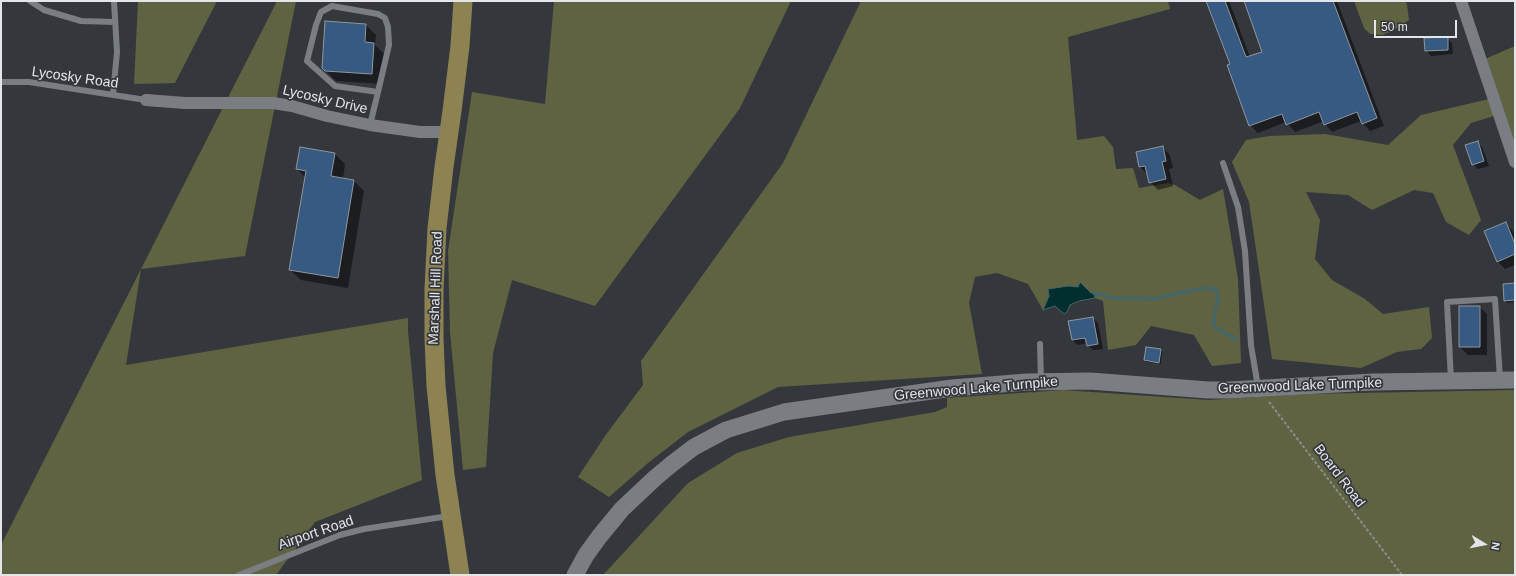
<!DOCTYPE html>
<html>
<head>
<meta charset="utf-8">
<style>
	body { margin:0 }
	#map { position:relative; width:1516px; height:576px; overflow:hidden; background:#34383c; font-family:Arial,sans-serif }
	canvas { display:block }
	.frame { position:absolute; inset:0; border:2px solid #e3e5e8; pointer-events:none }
	.north { position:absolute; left:1464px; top:524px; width:40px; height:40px; -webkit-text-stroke:3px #34383c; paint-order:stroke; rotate:100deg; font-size:11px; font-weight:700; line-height:16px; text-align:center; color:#e3e5e8 }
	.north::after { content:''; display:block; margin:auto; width:14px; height:18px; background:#e3e5e8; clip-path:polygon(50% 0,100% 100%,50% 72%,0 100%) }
	.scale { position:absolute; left:1374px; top:20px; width:83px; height:18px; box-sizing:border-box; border:2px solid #e3e5e8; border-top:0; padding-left:5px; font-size:12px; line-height:14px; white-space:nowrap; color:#e3e5e8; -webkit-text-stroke:3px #34383c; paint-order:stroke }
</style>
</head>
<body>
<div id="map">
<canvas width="1516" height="576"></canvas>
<div class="frame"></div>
<div class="north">N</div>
<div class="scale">50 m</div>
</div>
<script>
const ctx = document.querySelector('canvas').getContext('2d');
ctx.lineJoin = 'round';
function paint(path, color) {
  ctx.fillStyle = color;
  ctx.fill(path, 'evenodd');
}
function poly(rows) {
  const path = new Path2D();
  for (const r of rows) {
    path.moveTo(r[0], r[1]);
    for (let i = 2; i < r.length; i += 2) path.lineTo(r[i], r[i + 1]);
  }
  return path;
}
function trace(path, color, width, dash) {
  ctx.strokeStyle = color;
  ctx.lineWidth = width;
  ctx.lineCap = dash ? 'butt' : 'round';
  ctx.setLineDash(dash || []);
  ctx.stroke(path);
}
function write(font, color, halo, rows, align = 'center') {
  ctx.font = font + ' Arial,sans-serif';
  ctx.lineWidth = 3.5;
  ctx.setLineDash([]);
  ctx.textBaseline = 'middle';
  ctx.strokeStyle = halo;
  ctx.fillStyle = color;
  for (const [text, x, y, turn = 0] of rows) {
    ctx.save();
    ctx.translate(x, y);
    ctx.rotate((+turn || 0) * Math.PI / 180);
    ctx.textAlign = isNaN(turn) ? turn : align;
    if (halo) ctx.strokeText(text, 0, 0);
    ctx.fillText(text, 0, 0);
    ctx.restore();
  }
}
const green = poly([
	[138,1,217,1,175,83,134,84],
	[277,1,296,1,245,256,141,269,126,365,408,318,408,331,422,480,315,522,276,575,1,575,1,545],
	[554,1,791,1,740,108,595,306,512,280,493,353,486,467,463,470,450,332,448,251,472,92,545,104],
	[861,1,1168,1,1170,9,1068,37,1077,140,1104,136,1113,147,1116,169,1133,168,1139,188,1168,183,1175,185,1200,200,1223,189,1238,279,1241,363,1212,366,1194,335,1151,326,1136,345,1108,350,1103,301,1095,298,1094,293,1091,293,1080,282,1079,287,1068,286,1049,296,1043,310,1028,284,997,273,975,277,969,303,982,374,778,387,688,432,648,463,609,497,578,477,605,436,643,385,641,361,783,163],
	[1354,1,1405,1,1407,4,1409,20,1392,31,1382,35,1370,34,1364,28],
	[1515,46,1515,149,1485,59],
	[1489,99,1494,116,1471,123,1453,145,1481,220,1469,235,1446,222,1433,193,1414,190,1372,210,1348,195,1306,192,1320,220,1315,259,1332,280,1365,299,1383,314,1429,307,1432,338,1421,349,1397,352,1361,368,1272,359,1249,202,1232,162,1246,140,1269,136,1325,134,1388,145,1421,115],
	[1063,390,1208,400,1307,394,1515,390,1515,575,603,575,688,483,737,453,789,437,935,412,947,407,947,398]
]);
const water = poly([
	[1080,282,1091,293,1094,293,1095,298,1079,301,1070,305,1067,312,1064,314,1055,306,1043,310,1049,296,1048,289,1068,286,1078,287,1080,282]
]);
const shadow = poly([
	[1207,1,1229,1,1250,57,1264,53,1245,1,1337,1,1384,126,1370,131,1361,121,1332,132,1325,124,1324,121,1295,132,1286,122,1258,133,1250,125,1232,65],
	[366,25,376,35,375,45,384,54,382,84,336,81,323,68],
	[1447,38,1452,43,1453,54,1431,56,1426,50],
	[1477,142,1482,147,1489,166,1478,169,1473,164],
	[1162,147,1170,155,1173,168,1169,169,1173,186,1158,190,1150,182,1148,175,1140,167,1137,153],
	[335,154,345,164,343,179,354,181,364,191,348,288,301,280,290,270,306,178,297,169],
	[1506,223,1515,234,1515,265,1505,269,1497,261],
	[1515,284,1515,302,1507,303,1505,301],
	[1480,307,1487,314,1487,355,1468,355,1460,347],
	[1093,318,1098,323,1103,349,1093,350,1088,345,1087,343,1078,345,1072,340],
	[1160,350,1162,352,1161,364,1147,362,1145,360]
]);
const stream = poly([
	[1094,293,1114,298,1153,299,1202,288,1216,289,1218,302,1214,314,1214,327,1237,340]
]);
const building = poly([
	[1206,1,1225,1,1246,57,1262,52,1244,1,1333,1,1377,118,1362,124,1357,112,1324,125,1319,112,1286,125,1282,114,1249,126,1227,65,1230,64,1206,1],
	[325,21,366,24,365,42,374,43,372,74,325,71,322,68,325,21],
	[1448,37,1448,50,1425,51,1424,38,1448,37],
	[1478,141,1484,161,1472,165,1465,145,1478,141],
	[1163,146,1166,161,1162,162,1166,179,1149,183,1145,166,1139,167,1136,152,1163,146],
	[300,147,335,153,331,176,354,180,338,278,289,270,306,171,296,169,300,147],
	[1506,222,1515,244,1515,254,1497,262,1484,231,1506,222],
	[1515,283,1515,300,1504,301,1503,284,1515,283],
	[1459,306,1480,306,1480,347,1459,347,1459,306],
	[1093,317,1098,344,1087,346,1085,338,1072,340,1068,321,1093,317],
	[1146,347,1161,349,1159,363,1144,360,1146,347]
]);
const path = poly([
	[1269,402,1402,575]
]);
const lane = poly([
	[30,1,44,10,81,21,115,22],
	[1,82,29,82,146,100],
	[113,95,117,52,114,1],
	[370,125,378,92,389,45,388,27,385,18,378,14,332,6,321,12,316,25,307,61,335,86,378,92],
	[1223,163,1238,207,1245,251,1251,345,1258,387],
	[1040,344,1041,380],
	[1451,380,1447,302,1495,299,1500,379],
	[239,575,340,535,364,529,449,516]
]);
const street = poly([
	[1461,1,1515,162],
	[146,100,185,103,273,103,292,106,327,116,370,125,420,132,449,132]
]);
const secondary = poly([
	[575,575,586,555,599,537,622,509,655,478,673,463,694,447,726,430,784,412,952,388,1027,382,1090,381,1208,390,1230,390,1373,382,1515,380]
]);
const primary = poly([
	[460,575,445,475,436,386,434,338,434,289,437,228,444,167,452,111,460,46,463,1]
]);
const streetNames = [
	["Lycosky Road",75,78,8],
	["Lycosky Drive",325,100,13],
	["Marshall Hill Road",436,288,-88],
	["Greenwood Lake Turnpike",1300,386,-2],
	["Greenwood Lake Turnpike",976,389,-5],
	["Board Road",1339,476,53],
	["Airport Road",316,533,-19]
];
paint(green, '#606342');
paint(water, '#012f30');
trace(water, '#456667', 1);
paint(shadow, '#0007');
trace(stream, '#456667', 3.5);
paint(building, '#375a82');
trace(building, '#91969b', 1);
trace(path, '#8a8d90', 2, [3, 2]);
trace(lane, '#7a7e83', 6);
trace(street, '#7a7e83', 12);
trace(secondary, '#7a7e83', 17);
trace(primary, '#8d8252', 19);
write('14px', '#e3e5e8', '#34383c', streetNames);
</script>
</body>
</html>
